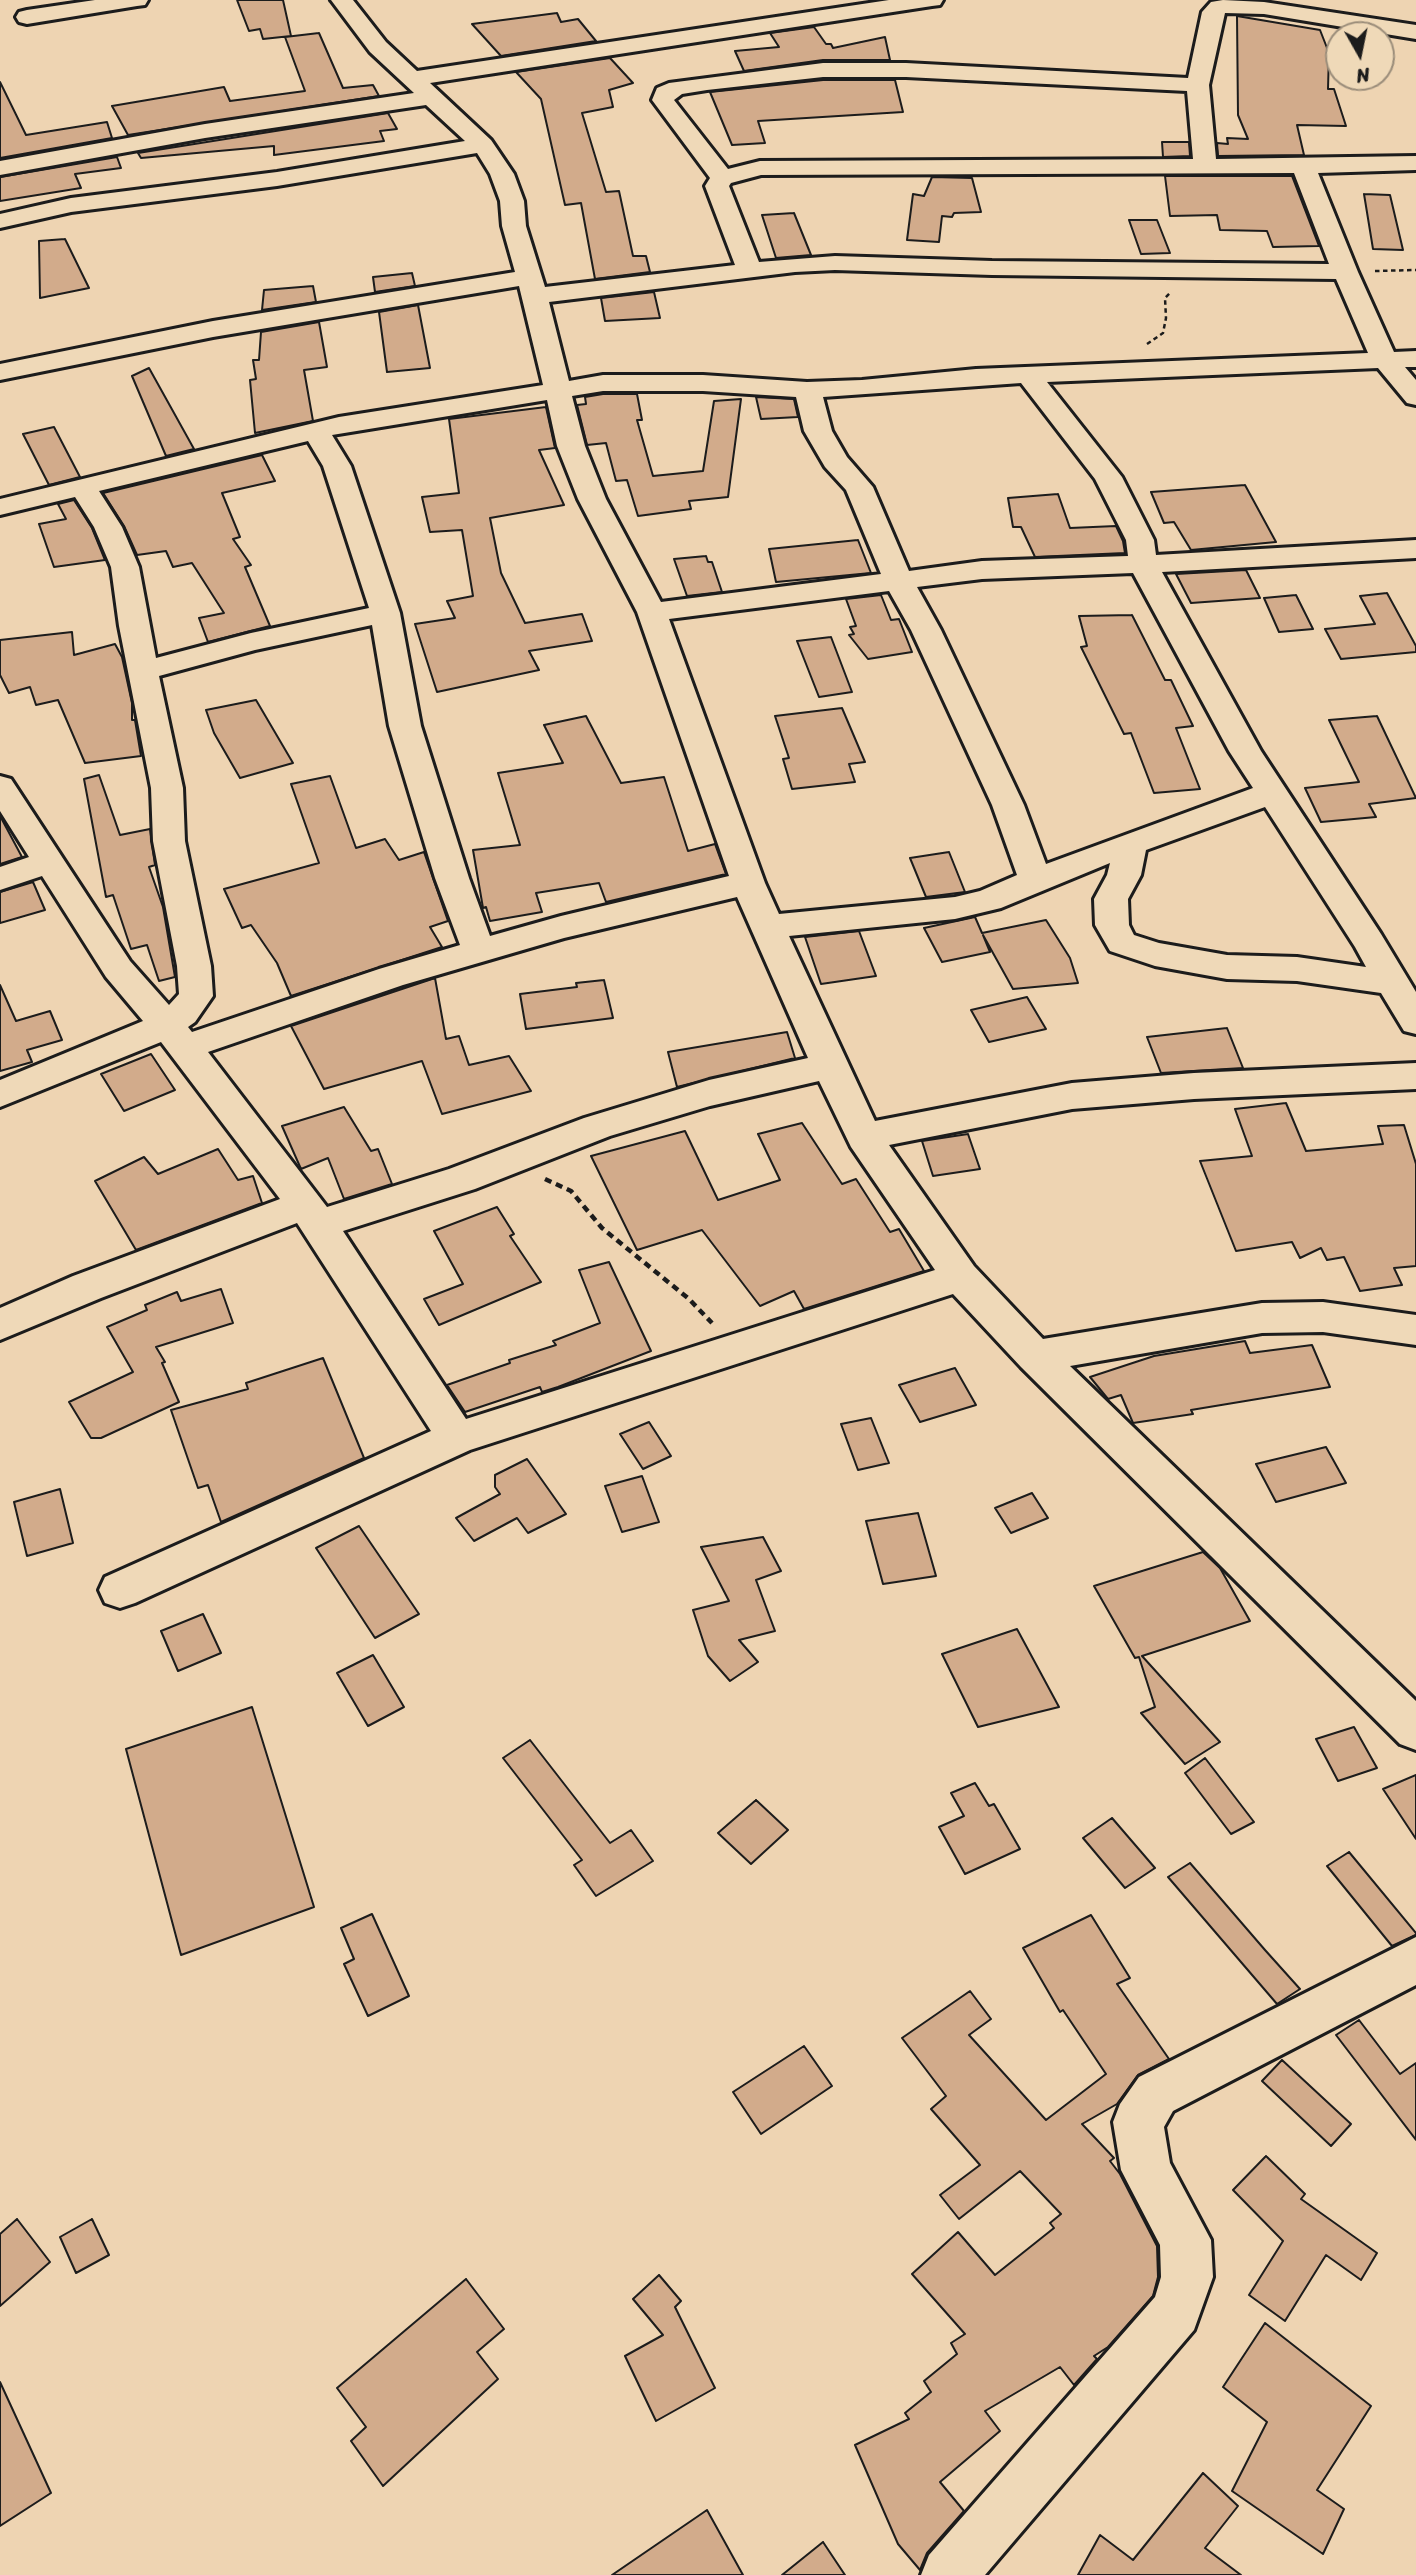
<!DOCTYPE html>
<html>
<head>
<meta charset="utf-8">
<style>
	body { margin:0 }
	#map { position:relative; width:1416px; height:2575px; overflow:hidden; background:#eed4b2; font-family:Sriracha,sans-serif }
	canvas { display:block }
	.north { position:absolute; left:1325px; top:21px; width:70px; height:70px; box-sizing:border-box; background:#efd9b8; border:2px solid #9b8d7a; border-radius:50%; rotate:171deg; font-size:19px; font-weight:700; line-height:28px; text-align:center; color:#1c1c1c }
	.north::after { content:''; display:block; margin:auto; width:24px; height:32px; background:#1c1c1c; clip-path:polygon(50% 0,100% 100%,50% 72%,0 100%) }
</style>
</head>
<body>
<div id="map">
<canvas width="1416" height="2575"></canvas>
<div class="north">N</div>
</div>
<script>
const ctx = document.querySelector('canvas').getContext('2d');
ctx.lineJoin = 'round';
function paint(path, color) {
  ctx.fillStyle = color;
  ctx.fill(path, 'evenodd');
}
function poly(rows) {
  const path = new Path2D();
  for (const r of rows) {
    path.moveTo(r[0], r[1]);
    for (let i = 2; i < r.length; i += 2) path.lineTo(r[i], r[i + 1]);
  }
  return path;
}
function trace(path, color, width, dash) {
  ctx.strokeStyle = color;
  ctx.lineWidth = width;
  ctx.lineCap = dash ? 'butt' : 'round';
  ctx.setLineDash(dash || []);
  ctx.stroke(path);
}
const building = poly([
	[237,0,283,0,291,36,263,39,260,29,249,31,237,0],
	[557,13,561,22,578,19,596,41,501,56,472,24,557,13],
	[1237,16,1320,30,1329,53,1328,89,1334,89,1346,126,1297,125,1304,155,1218,156,1217,143,1228,144,1227,138,1248,139,1238,115,1237,16],
	[814,27,826,44,831,44,833,48,885,37,890,60,823,60,744,71,735,51,779,47,770,33,814,27],
	[319,33,343,88,373,85,379,96,128,135,112,106,224,87,230,101,305,91,285,37,319,33],
	[610,58,633,83,609,90,613,107,582,113,606,192,619,191,633,256,646,256,650,272,595,279,581,203,565,205,541,99,516,72,610,58],
	[823,80,895,80,903,112,758,121,765,143,732,145,710,92,823,80],
	[0,82,26,135,107,122,112,138,0,158,0,82],
	[388,113,397,129,380,131,384,141,274,155,274,146,141,158,138,153,388,113],
	[1162,142,1189,142,1190,156,1163,157,1162,142],
	[117,157,121,168,75,174,81,188,0,201,0,177,117,157],
	[1165,176,1292,176,1319,246,1273,247,1267,231,1220,230,1217,215,1170,216,1165,176],
	[932,177,972,178,981,212,954,213,952,217,942,216,939,242,907,240,913,194,924,196,932,177],
	[1364,194,1390,195,1403,250,1373,249,1364,194],
	[794,213,811,255,776,258,762,215,794,213],
	[1129,220,1157,220,1170,253,1141,254,1129,220],
	[65,239,89,288,40,298,39,241,65,239],
	[412,273,415,286,375,292,373,277,412,273],
	[313,286,316,302,262,310,264,290,313,286],
	[654,292,660,318,605,321,601,298,654,292],
	[418,305,430,368,387,372,379,312,418,305],
	[319,322,327,367,304,370,313,421,255,433,250,380,256,379,253,360,259,360,261,332,319,322],
	[149,368,194,449,166,456,132,376,149,368],
	[603,394,637,394,642,420,637,420,653,476,703,471,714,401,741,399,728,497,689,501,691,509,638,516,627,480,616,481,606,443,587,445,577,405,586,404,585,397,603,394],
	[756,397,794,399,798,417,761,419,756,397],
	[546,407,555,448,539,450,564,505,490,518,501,573,525,623,582,614,592,641,529,651,539,670,437,692,415,624,455,618,447,601,473,596,462,530,430,532,422,497,459,493,449,419,546,407],
	[54,427,80,477,49,485,23,434,54,427],
	[262,455,275,481,222,493,240,537,233,539,251,565,245,567,270,626,208,642,199,618,224,613,192,563,173,567,166,551,137,555,124,526,103,493,262,455],
	[1245,485,1276,542,1191,550,1174,522,1164,523,1151,492,1245,485],
	[1058,494,1070,528,1116,526,1123,541,1125,553,1035,557,1021,527,1013,527,1008,498,1058,494],
	[74,500,92,528,105,560,54,567,39,524,66,519,58,504,74,500],
	[858,540,871,573,776,582,769,549,858,540],
	[706,556,708,562,712,562,722,592,687,596,674,559,706,556],
	[1246,570,1260,598,1191,603,1176,574,1246,570],
	[1387,593,1416,646,1416,652,1341,659,1325,629,1375,624,1360,596,1387,593],
	[881,595,891,620,899,619,912,652,868,659,849,635,854,634,850,627,856,626,846,599,881,595],
	[1296,595,1313,629,1279,632,1264,598,1296,595],
	[1132,615,1165,680,1171,680,1193,726,1176,728,1200,789,1154,793,1131,733,1124,734,1081,647,1087,646,1079,616,1132,615],
	[72,632,74,655,115,644,122,657,132,703,132,720,135,720,141,756,85,763,58,700,36,705,30,687,9,693,0,675,0,640,72,632],
	[831,637,852,692,819,697,797,641,831,637],
	[256,700,293,763,240,778,214,733,206,710,256,700],
	[842,708,865,762,849,764,855,782,792,789,783,759,789,758,775,716,842,708],
	[586,716,621,783,664,777,688,851,715,844,726,874,606,902,599,883,536,893,542,912,490,921,486,907,483,908,473,850,520,845,498,773,563,763,544,725,586,716],
	[1377,716,1416,798,1369,804,1376,817,1321,822,1305,788,1359,782,1329,720,1377,716],
	[99,775,120,835,150,829,155,865,149,867,163,907,175,977,159,981,147,945,131,949,113,895,106,897,84,779,99,775],
	[330,776,356,848,385,839,399,860,424,852,448,921,430,927,442,947,291,996,277,963,251,925,242,928,224,889,319,863,291,784,330,776],
	[0,816,22,857,0,864,0,816],
	[949,852,965,892,926,897,910,858,949,852],
	[33,882,45,910,0,923,0,892,33,882],
	[975,917,982,933,1046,920,1070,958,1078,983,1013,989,983,935,990,952,942,962,924,928,975,917],
	[859,931,876,976,821,984,805,937,859,931],
	[435,978,446,1039,459,1036,469,1065,509,1056,531,1091,442,1114,422,1061,324,1089,291,1026,435,978],
	[604,980,613,1018,526,1029,520,994,577,987,576,983,604,980],
	[0,985,16,1021,50,1011,62,1040,27,1050,32,1062,0,1071,0,985],
	[1027,997,1046,1029,989,1042,971,1010,1027,997],
	[1227,1028,1243,1068,1161,1073,1147,1037,1227,1028],
	[787,1032,795,1058,677,1087,668,1052,787,1032],
	[151,1054,175,1090,124,1111,101,1074,151,1054],
	[1286,1103,1306,1151,1383,1144,1378,1126,1404,1125,1416,1164,1416,1266,1394,1268,1402,1285,1360,1291,1344,1257,1327,1260,1321,1248,1300,1258,1292,1242,1236,1251,1200,1161,1252,1156,1235,1109,1286,1103],
	[344,1107,371,1151,378,1149,392,1184,344,1199,328,1158,301,1169,282,1126,344,1107],
	[802,1123,842,1184,856,1179,890,1232,899,1229,924,1271,804,1309,794,1291,760,1306,702,1230,637,1250,591,1156,685,1131,718,1200,780,1180,758,1134,802,1123],
	[968,1134,980,1169,933,1176,922,1141,968,1134],
	[218,1149,238,1180,253,1176,262,1203,136,1250,95,1181,144,1157,158,1174,218,1149],
	[497,1207,514,1234,510,1236,541,1282,439,1325,424,1299,463,1284,434,1231,497,1207],
	[609,1262,651,1351,558,1387,542,1392,540,1387,465,1412,447,1385,510,1363,509,1360,556,1345,553,1341,600,1323,579,1270,609,1262],
	[221,1289,233,1323,156,1347,165,1362,162,1363,179,1402,101,1438,91,1438,69,1402,133,1372,107,1327,147,1310,145,1305,177,1292,181,1301,221,1289],
	[1245,1341,1250,1353,1312,1345,1330,1387,1191,1410,1193,1414,1133,1423,1121,1395,1108,1399,1090,1377,1154,1356,1245,1341],
	[323,1358,364,1458,221,1522,208,1485,198,1488,171,1410,248,1389,246,1383,323,1358],
	[955,1368,976,1405,920,1422,899,1385,955,1368],
	[871,1418,889,1463,858,1470,841,1424,871,1418],
	[649,1422,671,1456,643,1469,620,1434,649,1422],
	[1326,1447,1346,1483,1276,1502,1256,1464,1326,1447],
	[527,1459,566,1514,528,1533,517,1518,474,1541,456,1518,500,1494,495,1487,495,1475,527,1459],
	[642,1476,659,1522,622,1532,605,1486,642,1476],
	[60,1489,73,1543,27,1556,14,1502,60,1489],
	[1032,1493,1048,1518,1011,1533,995,1508,1032,1493],
	[918,1513,936,1576,883,1584,866,1521,918,1513],
	[359,1526,419,1614,375,1638,316,1548,359,1526],
	[763,1537,781,1571,756,1580,775,1631,739,1640,758,1662,730,1681,708,1656,693,1610,729,1601,701,1547,763,1537],
	[1203,1552,1220,1568,1250,1621,1142,1656,1220,1742,1185,1764,1141,1713,1155,1707,1139,1657,1135,1658,1094,1586,1203,1552],
	[203,1614,221,1653,178,1671,161,1631,203,1614],
	[1017,1629,1059,1707,978,1727,942,1654,1017,1629],
	[373,1655,404,1707,368,1726,337,1673,373,1655],
	[252,1707,314,1907,181,1955,126,1749,252,1707],
	[1354,1727,1377,1768,1338,1781,1316,1739,1354,1727],
	[530,1740,610,1843,631,1830,653,1861,596,1896,574,1865,582,1860,503,1758,530,1740],
	[1205,1758,1254,1822,1231,1834,1185,1773,1205,1758],
	[1416,1775,1416,1839,1383,1789,1416,1775],
	[975,1783,989,1806,994,1804,1020,1849,965,1874,939,1827,964,1816,951,1793,975,1783],
	[756,1800,788,1830,751,1864,718,1833,756,1800],
	[1112,1818,1155,1868,1125,1888,1083,1838,1112,1818],
	[1349,1852,1416,1933,1416,1935,1392,1946,1327,1866,1349,1852],
	[1190,1863,1265,1950,1300,1989,1277,2004,1168,1877,1190,1863],
	[372,1914,409,1996,368,2016,344,1964,354,1959,341,1928,372,1914],
	[1091,1915,1130,1978,1117,1984,1169,2059,1138,2075,1117,2104,1082,2124,1114,2158,1110,2161,1120,2174,1157,2246,1158,2277,1153,2296,1108,2347,1094,2356,1097,2359,1074,2385,1060,2367,985,2411,1000,2431,940,2482,964,2511,927,2553,920,2570,898,2544,855,2445,909,2419,905,2413,931,2392,924,2381,957,2354,951,2343,965,2334,912,2274,958,2232,995,2275,1054,2228,1050,2223,1061,2214,1020,2171,959,2219,940,2195,980,2165,931,2109,946,2096,902,2038,970,1991,991,2019,969,2035,1046,2120,1106,2074,1063,2010,1060,2012,1023,1948,1091,1915],
	[1359,2020,1400,2074,1416,2063,1416,2140,1336,2035,1359,2020],
	[804,2046,832,2086,761,2134,733,2092,804,2046],
	[1282,2060,1351,2124,1331,2146,1262,2081,1282,2060],
	[1266,2156,1305,2194,1301,2199,1377,2253,1361,2280,1326,2255,1285,2321,1249,2295,1283,2241,1233,2190,1266,2156],
	[17,2219,50,2262,0,2306,0,2234,17,2219],
	[92,2219,109,2255,76,2273,60,2237,92,2219],
	[659,2275,681,2301,675,2307,715,2388,656,2421,625,2356,663,2335,633,2299,659,2275],
	[466,2279,504,2329,477,2352,498,2379,383,2486,351,2441,366,2427,337,2388,466,2279],
	[1265,2323,1371,2406,1317,2490,1344,2509,1323,2554,1232,2491,1267,2422,1223,2387,1265,2323],
	[0,2382,51,2493,0,2526,0,2382],
	[1203,2473,1238,2506,1205,2548,1241,2575,1078,2575,1100,2535,1133,2560,1203,2473],
	[707,2510,743,2575,612,2575,707,2510],
	[823,2542,845,2575,782,2575,823,2542]
]);
const pathFar1 = poly([
	[1375,271,1416,270],
	[1147,344,1163,333,1166,318,1165,298,1170,293]
]);
const path = poly([
	[545,1179,571,1191,602,1228,689,1299,712,1323]
]);
const minor = poly([
	[95,0,148,0,145,5,137,6,27,24,19,22,16,17,19,12,27,10,95,0],
	[331,0,353,0,386,42,417,71,889,0,943,0,940,5,932,6,430,83,491,140,514,174,524,201,526,226,545,287,735,265,705,186,710,178,652,100,657,88,669,83,823,63,906,63,1188,78,1202,12,1211,2,1223,0,1264,2,1416,25,1416,39,1264,14,1225,13,1209,85,1216,159,1416,156,1416,170,1318,173,1358,272,1394,352,1416,351,1416,367,1405,367,1416,380,1416,405,1407,403,1378,368,1047,382,1122,477,1154,540,1156,555,1416,540,1416,558,1162,572,1261,751,1381,934,1416,992,1416,1034,1404,1031,1381,993,1297,981,1227,979,1155,966,1110,951,1095,925,1094,899,1107,875,1110,863,1001,908,955,919,789,936,875,1121,1072,1083,1194,1073,1416,1063,1416,1089,1194,1099,1072,1109,889,1145,974,1266,1043,1339,1262,1303,1323,1302,1416,1315,1416,1345,1323,1332,1262,1333,1070,1366,1416,1701,1416,1750,1400,1744,1021,1367,953,1294,470,1450,135,1603,120,1608,105,1603,99,1590,105,1577,431,1431,297,1223,101,1298,0,1340,0,1308,73,1276,280,1199,161,1042,0,1107,0,1080,143,1021,106,977,42,876,0,890,0,867,29,857,0,811,0,776,11,779,130,961,169,1005,179,994,177,966,153,841,151,788,119,626,111,567,94,527,75,497,0,515,0,499,339,417,543,385,519,286,213,337,0,380,0,364,213,321,515,272,502,226,500,201,490,174,477,153,277,186,71,212,0,228,0,214,71,198,277,172,465,141,426,105,205,138,0,175,0,161,205,124,414,93,370,52,331,0],
	[823,77,906,77,1187,91,1193,159,760,161,728,169,674,100,682,94,707,90,823,77],
	[1294,173,1329,264,992,261,835,256,759,262,729,186,731,183,761,175,1294,173],
	[835,270,992,275,1336,279,1368,353,976,369,862,380,807,382,703,375,603,375,569,381,549,302,795,272,835,270],
	[1021,383,1095,479,1126,540,1128,556,982,561,909,571,873,487,847,457,832,431,823,397,1021,383],
	[603,391,703,391,796,397,804,431,825,467,846,490,881,574,661,602,606,499,585,446,572,396,603,391],
	[547,400,557,446,578,499,637,612,729,876,561,916,490,936,469,878,421,726,400,613,351,466,332,435,547,400],
	[308,441,323,466,369,608,251,633,156,658,139,567,122,527,99,491,308,441],
	[1133,573,1229,751,1253,788,1046,864,1024,805,941,630,917,587,982,579,1133,573],
	[889,591,911,630,992,805,1017,875,980,891,955,897,779,914,765,883,669,619,889,591],
	[372,625,389,726,435,878,460,945,379,969,192,1032,188,1027,195,1022,213,996,211,966,185,841,183,788,159,676,255,650,372,625],
	[1265,807,1355,947,1366,967,1297,957,1227,955,1159,943,1134,935,1129,925,1128,899,1141,875,1146,850,1265,807],
	[737,897,808,1058,709,1080,584,1118,449,1169,327,1207,208,1052,403,985,564,938,737,897],
	[819,1081,851,1147,935,1270,466,1419,343,1231,475,1189,610,1136,710,1106,819,1081],
	[1416,1937,1416,1985,1173,2111,1164,2127,1170,2163,1211,2240,1213,2277,1194,2330,985,2575,921,2575,929,2555,1155,2297,1161,2277,1160,2245,1121,2170,1113,2122,1120,2104,1139,2077,1416,1937]
]);
paint(building, '#d2ab8b');
trace(building, '#1c1c1c', 2);
trace(minor, '#1c1c1c', 6);
trace(pathFar1, '#1c1c1c', 2.5, [4.5, 3.5]);
trace(path, '#1c1c1c', 4.5, [7, 5]);
paint(minor, '#efd9b8');
</script>
</body>
</html>
